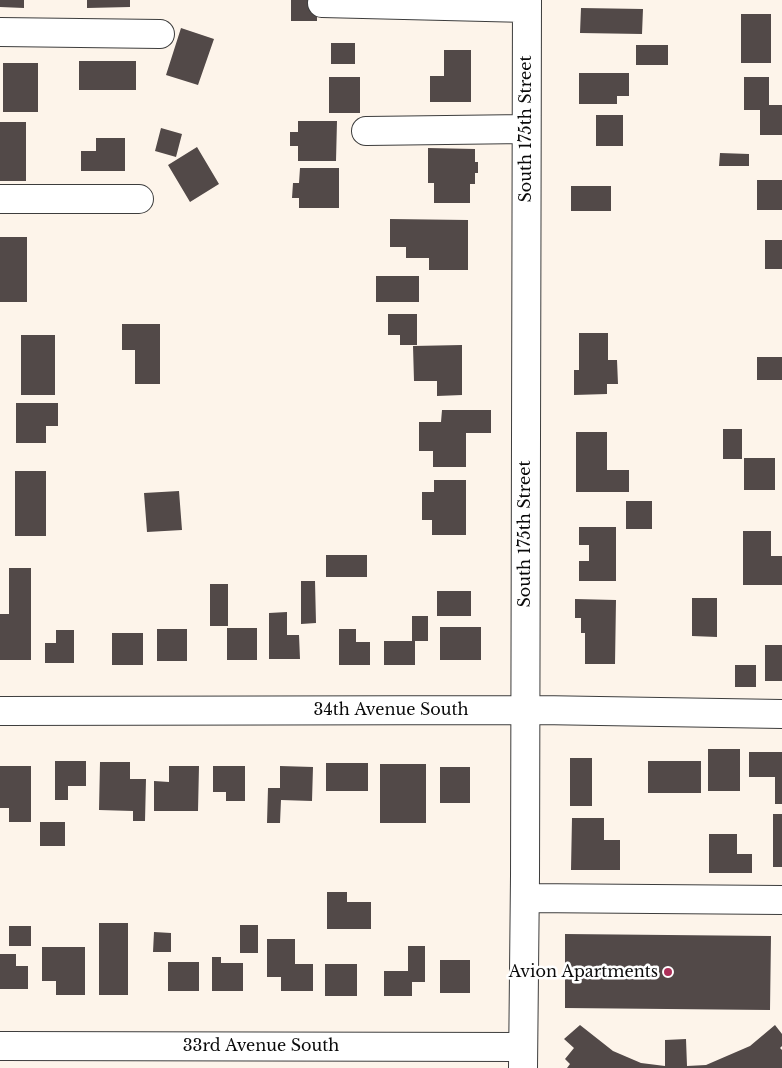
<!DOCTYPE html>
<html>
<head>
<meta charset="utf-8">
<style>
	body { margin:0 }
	canvas { display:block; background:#fdf4ea }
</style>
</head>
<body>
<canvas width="782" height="1068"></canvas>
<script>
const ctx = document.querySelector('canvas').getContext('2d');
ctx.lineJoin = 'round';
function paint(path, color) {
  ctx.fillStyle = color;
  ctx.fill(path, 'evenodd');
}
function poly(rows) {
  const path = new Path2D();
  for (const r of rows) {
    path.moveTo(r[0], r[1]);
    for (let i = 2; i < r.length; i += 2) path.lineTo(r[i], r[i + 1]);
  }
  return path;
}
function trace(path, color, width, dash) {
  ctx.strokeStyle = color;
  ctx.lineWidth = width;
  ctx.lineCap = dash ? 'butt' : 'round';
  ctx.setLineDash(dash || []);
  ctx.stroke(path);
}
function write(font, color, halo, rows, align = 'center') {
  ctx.font = font + ' "Libre Baskerville",serif';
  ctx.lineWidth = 5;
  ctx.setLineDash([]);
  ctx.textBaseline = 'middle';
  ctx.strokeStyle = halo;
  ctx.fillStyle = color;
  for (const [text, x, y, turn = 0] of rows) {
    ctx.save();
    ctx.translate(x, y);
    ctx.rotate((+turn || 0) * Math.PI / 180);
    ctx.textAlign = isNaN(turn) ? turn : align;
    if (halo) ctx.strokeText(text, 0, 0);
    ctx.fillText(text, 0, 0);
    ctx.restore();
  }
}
const building = poly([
	[0,0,24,0,24,8,0,7],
	[87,0,130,0,130,7,87,8],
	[291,0,317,0,317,21,291,21],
	[581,8,643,9,642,34,580,33],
	[741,14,771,14,771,63,741,63],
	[181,28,214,39,198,85,166,75],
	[331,43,355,43,355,64,331,64],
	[636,45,668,45,668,65,636,65],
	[444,50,471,50,471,102,430,102,430,76,444,76],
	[79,61,136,61,136,90,79,90],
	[3,63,38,63,38,112,3,112],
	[579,73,629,73,629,96,617,96,617,104,579,104],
	[329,77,360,77,360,113,329,113],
	[744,77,769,77,769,105,782,105,782,135,760,135,760,110,744,110],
	[596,115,623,115,623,146,596,146],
	[298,121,337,121,336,161,298,161,298,146,290,146,290,132,298,132],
	[0,122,26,122,26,181,0,181],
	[161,128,182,134,176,157,155,151],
	[96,138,125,138,125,171,81,171,81,151,96,151],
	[197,147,219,184,190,202,168,165],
	[428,148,475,149,475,162,478,162,478,173,475,173,475,184,470,184,470,203,434,203,434,183,428,183],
	[720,153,749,154,749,166,719,166],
	[300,168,339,168,339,208,299,208,299,198,292,198,293,183,299,183],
	[757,180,782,180,782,210,757,210],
	[571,186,611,186,611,211,571,211],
	[390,219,468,220,468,270,429,270,429,258,406,258,406,247,390,247],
	[0,237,27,237,27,302,0,302],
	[765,240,782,240,782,269,765,269],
	[376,276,419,276,419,302,376,302],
	[388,314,417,314,417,345,400,345,400,335,388,335],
	[122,324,160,324,160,384,135,384,135,350,122,350],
	[579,333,608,333,608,360,617,360,618,384,607,384,607,394,574,395,574,370,579,370],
	[21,335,55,335,55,395,21,395],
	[462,345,462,395,437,396,437,381,414,381,413,346],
	[757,357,782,357,782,380,757,380],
	[16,403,58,403,58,426,46,426,46,443,16,443],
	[442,410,491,410,491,433,466,433,466,467,433,467,433,451,419,451,419,422,441,422],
	[723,429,742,429,742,459,723,459],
	[576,432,607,432,607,470,629,470,629,492,576,492],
	[744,458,775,458,775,490,744,490],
	[15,471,46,471,46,536,15,536],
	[434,480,466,480,466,535,432,535,432,520,422,520,422,492,434,492],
	[179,491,182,530,147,532,144,493],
	[626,501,652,501,652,529,626,529],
	[579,527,616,527,616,581,579,581,579,561,589,561,589,545,579,545],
	[743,531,771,531,771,556,782,556,782,585,743,585],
	[326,555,367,555,367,577,326,577],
	[9,568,31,568,31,660,0,660,0,614,9,614],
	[301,581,315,581,316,623,301,624],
	[210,584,228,584,228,626,210,626],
	[437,591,471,591,471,616,437,616],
	[692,598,717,598,717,637,692,636],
	[575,599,616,600,615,664,585,664,585,633,581,633,581,618,575,618],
	[287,612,287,635,299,635,300,659,269,659,269,613],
	[412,616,428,616,428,641,415,641,415,665,384,665,384,641,412,641],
	[440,627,481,627,481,660,440,660],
	[227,628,257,628,257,660,227,660],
	[157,629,187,629,187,661,157,661],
	[339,629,356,629,356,642,370,642,370,665,339,665],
	[56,630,74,630,74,663,45,663,45,643,56,643],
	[112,633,143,633,143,665,112,665],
	[765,645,782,645,782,681,765,681],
	[735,665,756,665,756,687,735,687],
	[708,749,740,749,740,791,708,791],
	[749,752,782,752,782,804,775,804,775,777,749,777],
	[570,758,592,758,592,806,570,806],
	[55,761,86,761,86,786,68,786,68,800,55,800],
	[648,761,701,761,701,793,648,793],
	[100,762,130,762,130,779,146,779,145,821,133,821,133,811,99,810],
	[326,763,368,763,368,791,326,791],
	[380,764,426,764,426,823,380,823],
	[0,766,31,766,31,822,9,822,9,808,0,808],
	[169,766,199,766,198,811,154,811,154,781,169,782],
	[213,766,245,766,245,801,226,801,226,792,213,792],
	[280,766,313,767,312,801,281,800,280,823,267,823,268,788,280,788],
	[440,767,470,767,470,803,440,803],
	[773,814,782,814,782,867,773,867],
	[572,818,604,818,604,840,620,840,620,870,571,870],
	[40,822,65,822,65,846,40,846],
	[709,834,737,834,737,854,752,854,752,873,709,873],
	[327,892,347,892,347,902,371,902,371,929,327,929],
	[99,923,128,923,128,995,99,995],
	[240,925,258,925,258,953,240,953],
	[9,926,31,926,31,946,9,946],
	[154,932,171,933,171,952,153,952],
	[565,934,771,936,770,1010,565,1008],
	[267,939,295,939,295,964,313,964,313,991,281,991,281,977,267,977],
	[408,946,425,946,425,982,412,982,412,996,384,996,384,971,408,971],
	[42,947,85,947,85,995,56,995,56,981,42,981],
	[0,954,16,954,16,966,28,966,28,989,0,989],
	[212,957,221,957,221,963,243,963,243,991,212,991],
	[440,960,470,960,470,993,440,993],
	[168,962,199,962,199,991,168,991],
	[325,964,357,964,357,996,325,996],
	[580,1025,613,1051,641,1063,665,1066,665,1040,686,1039,687,1066,706,1065,750,1046,775,1025,782,1034,782,1046,780,1048,782,1050,782,1068,567,1068,570,1064,565,1059,574,1048,564,1039]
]);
const minor = poly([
	[322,3,527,8],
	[0,32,160,34],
	[366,131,526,129],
	[0,199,139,199],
	[0,711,539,710,782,714],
	[525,898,782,900],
	[0,1046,523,1047],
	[523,1068,525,876,527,0]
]);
const markers = [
	[668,972,5,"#ac3059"]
];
const streetNames = [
	["South 175th Street",526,129,-90],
	["South 175th Street",525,534,-90],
	["34th Avenue South",391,710],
	["33rd Avenue South",261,1046]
];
const poiNames = [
	["Avion Apartments",658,972]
];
paint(building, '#524948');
trace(minor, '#3d3d3d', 30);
trace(minor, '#fff', 28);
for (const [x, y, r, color] of markers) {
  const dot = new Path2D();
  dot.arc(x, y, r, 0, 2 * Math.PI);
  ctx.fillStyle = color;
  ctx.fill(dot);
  trace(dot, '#fff', 2);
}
write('16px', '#0a0a0a', '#fff', streetNames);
write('16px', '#0a0a0a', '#fff', poiNames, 'right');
</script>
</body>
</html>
